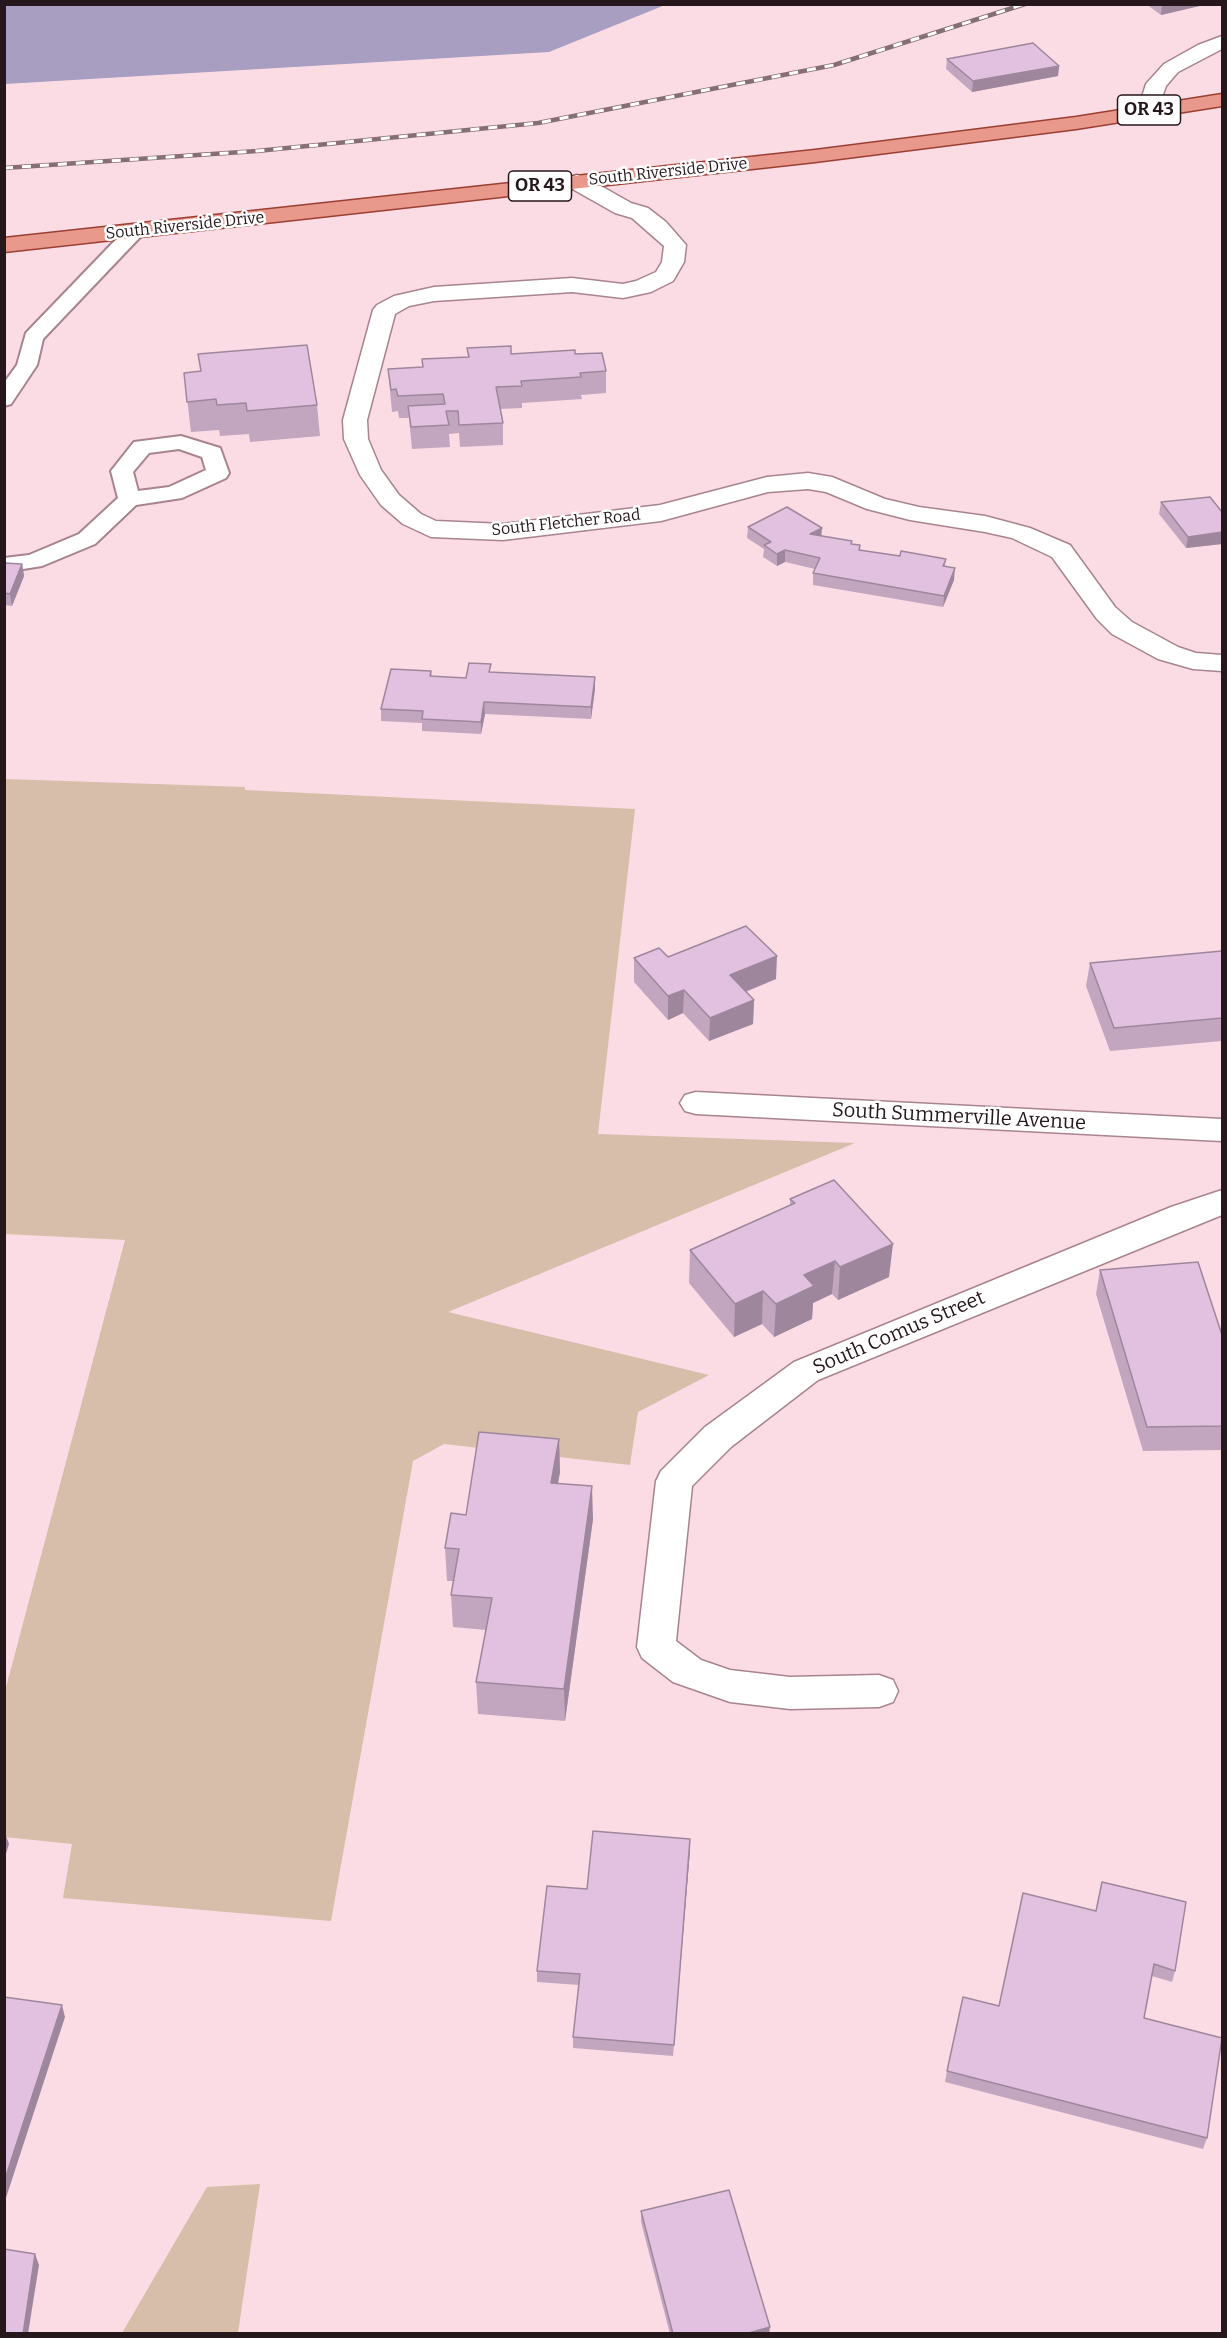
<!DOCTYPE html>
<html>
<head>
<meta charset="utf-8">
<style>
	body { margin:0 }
	#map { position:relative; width:1227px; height:2338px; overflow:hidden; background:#fbdce4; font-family:Bitter,serif }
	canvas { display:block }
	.frame { position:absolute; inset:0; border:6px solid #25171b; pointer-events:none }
</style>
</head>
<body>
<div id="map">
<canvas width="1227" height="2338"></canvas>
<div class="frame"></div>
</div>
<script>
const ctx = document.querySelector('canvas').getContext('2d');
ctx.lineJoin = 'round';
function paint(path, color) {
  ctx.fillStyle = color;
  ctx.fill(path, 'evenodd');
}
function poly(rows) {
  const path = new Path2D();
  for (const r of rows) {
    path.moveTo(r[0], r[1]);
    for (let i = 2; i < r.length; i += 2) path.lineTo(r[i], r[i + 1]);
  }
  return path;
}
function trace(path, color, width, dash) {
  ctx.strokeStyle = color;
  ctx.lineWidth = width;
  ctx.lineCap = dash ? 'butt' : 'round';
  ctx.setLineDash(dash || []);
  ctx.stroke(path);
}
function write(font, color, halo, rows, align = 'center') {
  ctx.font = font + ' Bitter,serif';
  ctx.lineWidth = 5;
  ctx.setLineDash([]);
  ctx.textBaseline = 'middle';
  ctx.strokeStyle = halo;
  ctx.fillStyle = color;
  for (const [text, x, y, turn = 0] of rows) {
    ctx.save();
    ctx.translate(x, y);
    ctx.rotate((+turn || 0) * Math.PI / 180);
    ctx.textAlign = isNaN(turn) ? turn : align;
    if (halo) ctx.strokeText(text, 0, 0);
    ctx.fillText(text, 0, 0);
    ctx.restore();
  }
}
const green = poly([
	[5,779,245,787,245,790,635,809,598,1134,855,1143,448,1312,709,1375,638,1412,630,1465,444,1444,413,1461,331,1921,63,1898,72,1844,5,1837,5,1691,125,1240,5,1234],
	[260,2184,238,2333,122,2333,207,2187]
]);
const water = poly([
	[5,4,665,4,665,5,549,52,5,84]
]);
const lane = poly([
	[135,225,142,227,145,231,142,235,43,339,37,365,11,404,4,406,4,383,17,365,26,333,128,227,135,225],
	[181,436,220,448,229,473,226,478,182,498,136,505,95,544,42,566,4,572,4,558,29,555,79,534,118,498,111,471,134,442,181,436],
	[179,449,202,457,206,470,169,487,138,491,133,472,149,453,179,449]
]);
const street = poly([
	[1222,36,1222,49,1178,72,1166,86,1156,114,1149,116,1142,114,1138,110,1146,84,1164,64,1198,45,1222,36],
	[577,175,585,177,631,203,648,208,666,222,686,245,684,262,673,281,651,292,623,298,572,292,434,301,409,306,395,314,367,420,368,439,381,470,399,495,421,514,436,521,503,524,660,505,767,477,808,473,832,477,885,499,919,507,985,516,1030,528,1070,545,1115,607,1132,622,1178,647,1196,653,1222,655,1222,671,1193,669,1158,659,1112,634,1097,619,1052,557,1012,538,985,532,910,520,867,509,826,492,808,489,768,492,661,521,503,540,431,537,403,524,381,505,360,475,344,439,343,420,373,310,377,305,394,296,434,287,572,278,623,284,636,281,656,272,662,262,664,246,632,218,615,213,569,187,566,182,569,177,577,175],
	[696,1092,1222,1119,1222,1141,696,1114,685,1111,680,1103,685,1095,696,1092],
	[1222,1190,1222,1215,818,1380,731,1447,692,1486,676,1641,701,1660,730,1670,790,1677,879,1675,893,1680,898,1691,893,1702,879,1707,790,1709,730,1702,673,1682,642,1658,637,1647,656,1481,661,1471,705,1427,794,1362,1171,1207,1222,1190]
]);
const primary = poly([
	[1222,94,1222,106,1076,129,815,162,4,252,4,238,815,150,1076,117,1222,94]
]);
const rail = poly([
	[4,168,257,151,538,123,834,65,1025,4]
]);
const wall = poly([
	[1146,4,1208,4,1161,15],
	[947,59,1059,66,1058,76,972,92,946,69],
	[467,348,511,354,575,354,606,371,606,393,581,395,582,399,522,403,522,408,500,409,503,423,503,445,460,447,459,433,449,434,450,447,412,449,409,418,399,418,398,411,392,412,388,369,422,367,422,359,468,357],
	[184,373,317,405,320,436,250,442,249,434,220,436,219,430,191,432],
	[1161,502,1222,512,1222,544,1186,548,1159,514],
	[748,527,821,536,852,544,860,545,859,550,900,556,946,559,945,566,954,580,943,607,813,585,813,573,815,569,785,562,777,566,763,557,764,549,747,538],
	[4,563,22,564,24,576,12,606,4,605],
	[431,671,432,676,466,678,491,672,595,689,591,719,485,714,481,734,422,731,422,723,381,721,381,709],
	[1222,951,1222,1041,1110,1051,1086,986,1090,963],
	[668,957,776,979,746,992,754,1000,753,1024,709,1041,683,1013,668,1020,634,982,634,958],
	[790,1199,889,1277,838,1300,832,1294,813,1303,812,1319,774,1337,762,1324,734,1337,689,1283,690,1250,790,1206],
	[1100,1270,1222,1335,1222,1450,1143,1451,1096,1294],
	[559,1439,560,1472,558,1483,593,1519,565,1721,478,1714,476,1682,486,1630,453,1627,451,1595,454,1581,447,1581,445,1548,466,1515],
	[690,1850,673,2056,573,2048,573,2037,579,1985,537,1982,537,1971,587,1889],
	[1023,1893,1175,1971,1172,1982,1152,1976,1144,2018,1207,2138,1203,2149,945,2082,947,2071,999,2006],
	[641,2211,769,2334,670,2334,641,2222]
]);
const shadedWall = poly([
	[1162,4,1208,4,1161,15],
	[1059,66,1058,76,972,92,973,81],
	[822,528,821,540,810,534],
	[1222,532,1222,544,1186,548,1188,537],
	[785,550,785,562,777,566,777,554],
	[22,564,24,576,12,606,10,594],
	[955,568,954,580,943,607,944,596],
	[595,677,595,689,591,719,591,707],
	[484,702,485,714,481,734,481,722],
	[777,956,776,979,729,998,730,975],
	[684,990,683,1013,668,1020,668,996],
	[754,1000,753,1024,709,1041,710,1018],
	[893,1244,889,1277,838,1300,840,1267],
	[835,1261,832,1294,813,1303,812,1319,774,1337,776,1304,804,1275],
	[763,1291,762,1324,734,1337,735,1304],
	[559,1439,560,1472,552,1515,551,1483],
	[592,1486,593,1519,565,1721,564,1689],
	[5,1833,9,1844,4,1860,4,1836],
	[690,1839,690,1850,673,2056,674,2045],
	[62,2005,65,2017,4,2204,4,2182],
	[35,2254,39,2265,28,2334,23,2334],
	[770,2327,769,2334,745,2334]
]);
const building = poly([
	[1033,43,1059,66,973,81,947,59,1033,43],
	[307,345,317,405,247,411,246,403,217,405,216,399,187,402,184,373,201,371,198,354,307,345],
	[511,346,511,354,575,350,575,354,602,353,606,371,580,373,581,377,521,381,522,386,496,387,503,423,459,425,458,411,446,411,449,425,411,427,408,406,445,404,443,394,398,396,396,389,391,390,388,369,423,367,422,359,469,357,467,348,511,346],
	[1210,497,1222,512,1222,532,1188,537,1161,502,1210,497],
	[787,507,822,528,810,534,852,541,851,544,860,545,859,550,900,556,901,551,946,559,943,566,955,568,944,596,813,573,820,558,785,550,777,554,764,545,771,542,748,527,787,507],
	[4,563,22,564,10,594,4,593,4,563],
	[469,663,491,664,489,672,595,677,591,707,484,702,481,722,422,719,423,711,381,709,391,669,431,671,430,676,466,678,469,663],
	[746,926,777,956,730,975,754,1000,710,1018,684,990,668,996,634,958,659,948,668,957,746,926],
	[1222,951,1222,1018,1114,1028,1090,963,1222,951],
	[834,1180,893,1244,840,1267,835,1261,804,1275,814,1286,776,1304,763,1291,735,1304,690,1250,795,1203,790,1199,834,1180],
	[1198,1262,1222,1335,1222,1426,1147,1427,1100,1270,1198,1262],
	[479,1432,559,1439,551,1483,592,1486,564,1689,476,1682,492,1598,451,1595,459,1549,445,1548,451,1513,466,1515,479,1432],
	[593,1831,690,1839,674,2045,573,2037,580,1974,537,1971,547,1886,587,1889,593,1831],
	[1102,1882,1186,1902,1175,1971,1154,1964,1144,2018,1222,2038,1207,2138,947,2071,963,1997,999,2006,1023,1893,1096,1911,1102,1882],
	[4,1997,62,2005,4,2182,4,1997],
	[729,2190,770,2327,745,2334,673,2334,641,2211,729,2190],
	[4,2249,35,2254,23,2334,4,2334,4,2249]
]);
const farStreetnames = [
	["South Riverside Drive",668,172,-6],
	["South Riverside Drive",185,226,-6],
	["South Fletcher Road",566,523,-6]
];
const shields = [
	[1149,110,63],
	[540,186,63]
];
const shieldNames = [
	["OR 43",1149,110],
	["OR 43",540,186]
];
const streetNames = [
	["South Summerville Avenue",959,1117,3],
	["South Comus Street",899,1333,-23]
];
paint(green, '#d6beaa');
paint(water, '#a79ec2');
trace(lane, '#a7848e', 4);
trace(street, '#a7848e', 3);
trace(primary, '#9b3f33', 3);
paint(lane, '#fff');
paint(street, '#fff');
paint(primary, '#e9998c');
trace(rail, '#856f75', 4.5);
trace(rail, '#fff', 3, [9]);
paint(wall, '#c2a6c0');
paint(shadedWall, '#9e879c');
paint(building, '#e1c1df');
trace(building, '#9e879c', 1.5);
write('16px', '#25171b', '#fff', farStreetnames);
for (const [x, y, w] of shields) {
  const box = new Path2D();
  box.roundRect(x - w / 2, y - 15, w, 30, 4.5);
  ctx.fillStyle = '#fff';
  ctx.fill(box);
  trace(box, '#25171b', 1.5);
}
write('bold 18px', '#25171b', null, shieldNames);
write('20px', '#25171b', '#fff', streetNames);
</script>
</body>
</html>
